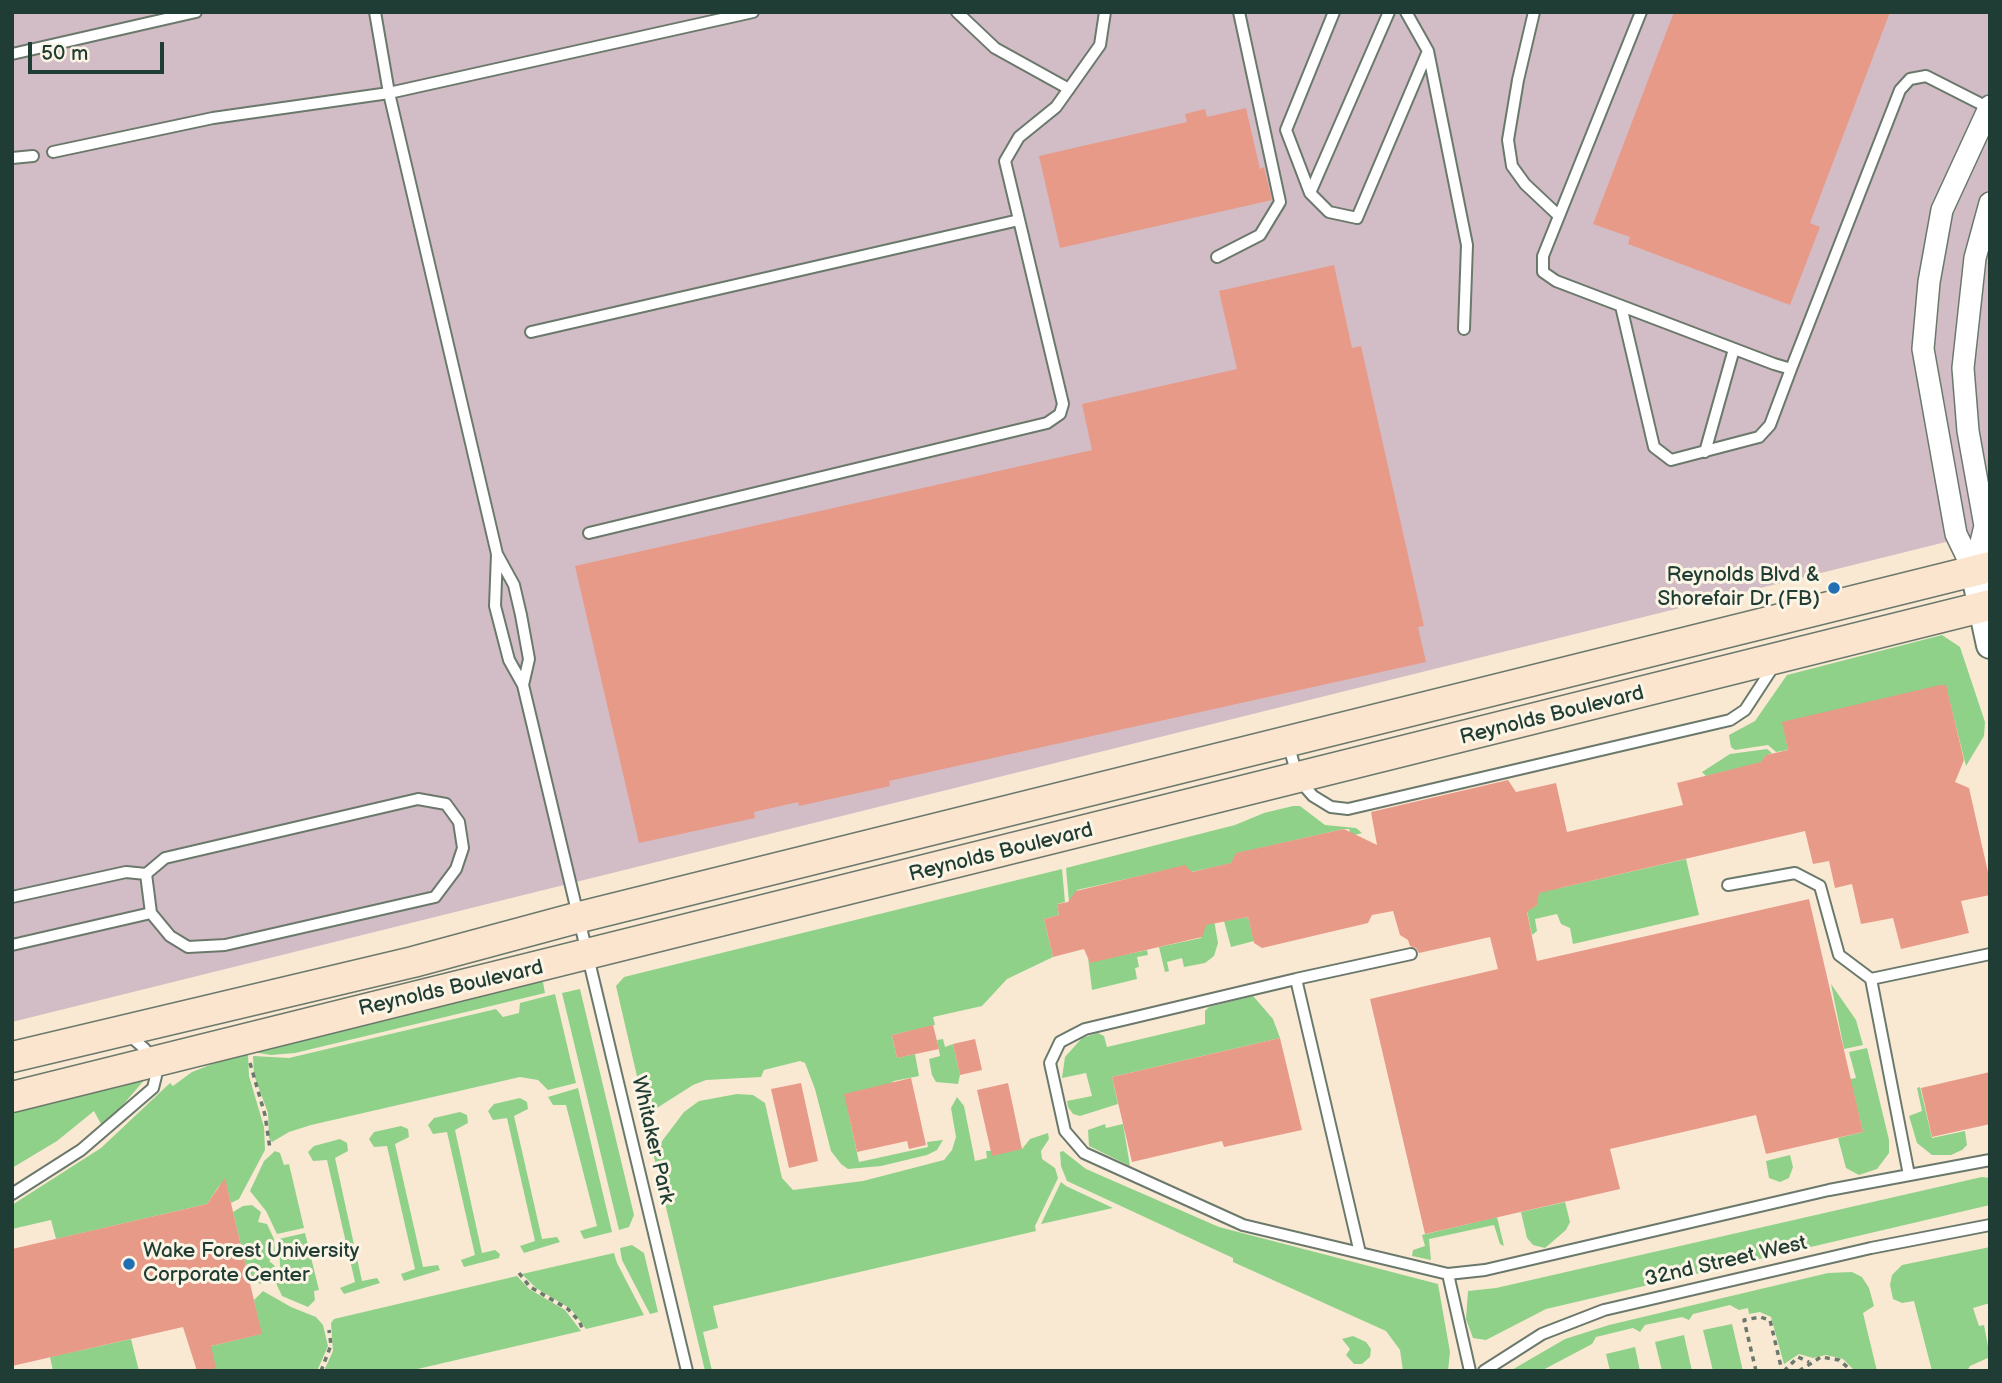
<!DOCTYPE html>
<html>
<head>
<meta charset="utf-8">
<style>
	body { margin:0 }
	#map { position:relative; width:2002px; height:1383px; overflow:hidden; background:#f9e9d3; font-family:"Balsamiq Sans",sans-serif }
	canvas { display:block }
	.frame { position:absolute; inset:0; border:14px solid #1f3d34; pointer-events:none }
	.scale { position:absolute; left:28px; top:42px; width:136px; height:32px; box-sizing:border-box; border:4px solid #1f3d34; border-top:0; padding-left:9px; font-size:21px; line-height:24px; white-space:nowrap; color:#1f3d34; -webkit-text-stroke:5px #fcf5e5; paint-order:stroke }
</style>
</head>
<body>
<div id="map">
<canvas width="2002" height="1383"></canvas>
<div class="frame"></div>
<div class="scale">50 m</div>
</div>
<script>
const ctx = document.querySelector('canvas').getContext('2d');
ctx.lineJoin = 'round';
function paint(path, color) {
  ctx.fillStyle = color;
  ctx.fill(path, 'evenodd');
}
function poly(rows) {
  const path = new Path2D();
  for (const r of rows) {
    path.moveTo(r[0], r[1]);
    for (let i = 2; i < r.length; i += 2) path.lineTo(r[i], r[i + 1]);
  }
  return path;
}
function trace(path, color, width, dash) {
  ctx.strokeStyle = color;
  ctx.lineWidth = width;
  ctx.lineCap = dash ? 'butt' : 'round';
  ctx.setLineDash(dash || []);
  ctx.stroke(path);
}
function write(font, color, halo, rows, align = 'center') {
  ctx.font = font + ' "Balsamiq Sans",sans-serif';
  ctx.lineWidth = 6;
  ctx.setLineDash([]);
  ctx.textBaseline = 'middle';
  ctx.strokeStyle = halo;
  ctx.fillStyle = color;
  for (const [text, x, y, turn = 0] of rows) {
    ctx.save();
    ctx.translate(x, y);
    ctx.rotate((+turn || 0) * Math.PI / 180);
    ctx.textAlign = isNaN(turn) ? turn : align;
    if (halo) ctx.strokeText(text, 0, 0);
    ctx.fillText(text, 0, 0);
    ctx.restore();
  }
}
const industrial = poly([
	[12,12,1990,12,1990,531,12,1022]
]);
const green = poly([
	[1942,635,1960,647,1985,722,1984,736,1966,766,1946,687,1783,724,1788,750,1776,752,1768,745,1735,750,1731,747,1729,735,1755,721,1787,675],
	[1767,749,1772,753,1765,756,1763,762,1706,776,1702,772,1730,754],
	[1293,806,1300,806,1325,825,1356,828,1362,833,1351,836,1349,829,1344,829,1238,853,1233,863,1191,872,1184,866,1077,890,1073,901,1069,902,1066,868,1235,825,1264,813],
	[1686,859,1699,915,1573,944,1570,928,1561,924,1557,914,1535,919,1537,931,1532,935,1527,911,1537,905,1535,890,1560,888],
	[1062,869,1065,902,1057,904,1059,915,1044,919,1053,957,1007,979,982,1006,933,1017,935,1025,892,1035,897,1058,915,1054,919,1076,894,1081,848,1111,859,1162,928,1147,927,1142,943,1140,937,1150,927,1155,881,1166,848,1169,841,1164,831,1151,815,1089,805,1063,800,1061,764,1070,761,1077,706,1080,693,1085,646,1115,616,986,624,977],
	[1248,917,1254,941,1231,947,1224,921],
	[1214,920,1218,943,1214,956,1205,963,1184,967,1182,958,1167,962,1169,971,1165,972,1159,947,1201,938,1202,923],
	[1147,950,1148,955,1137,957,1139,967,1135,968,1137,979,1092,990,1088,958,1090,962],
	[542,977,545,993,295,1053,271,1055,246,1051],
	[1831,984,1856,1020,1863,1045,1844,1049],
	[580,989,634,1215,629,1227,619,1230,562,993],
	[555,994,576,1083,548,1090,538,1080,520,1077,311,1125,289,1132,272,1142,269,1138,268,1113,254,1075,253,1056,289,1058,496,1009,503,1017,519,1013,520,1003],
	[1253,996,1273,1019,1280,1038,1112,1077,1118,1104,1080,1116,1073,1114,1068,1107,1067,1101,1092,1096,1086,1073,1062,1078,1065,1057,1082,1038,1098,1033,1104,1036,1107,1047,1205,1024,1205,1011,1209,1007],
	[943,1039,945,1047,953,1044,960,1075,958,1084,936,1082,932,1075,929,1059,940,1056,937,1040],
	[1867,1048,1889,1140,1889,1153,1877,1169,1859,1175,1846,1168,1838,1138,1863,1132,1850,1079,1856,1078,1849,1052],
	[235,1055,248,1055,249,1076,264,1127,265,1150,239,1199,231,1203,226,1184,219,1186,207,1204,56,1239,51,1220,12,1229,12,1205,101,1148,170,1083,173,1086,192,1072],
	[146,1078,122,1106,101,1124,94,1111,57,1141,12,1168,12,1106],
	[1920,1087,1932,1138,1965,1131,1967,1145,1962,1150,1951,1155,1932,1155,1917,1143,1909,1116,1922,1111,1917,1088],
	[578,1088,612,1232,584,1239,580,1231,597,1226,566,1105,553,1105,548,1097],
	[737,1094,753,1095,765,1103,782,1178,793,1190,863,1181,944,1160,952,1150,956,1137,951,1108,957,1097,964,1106,975,1161,987,1158,986,1151,1022,1149,1030,1139,1048,1133,1049,1139,1041,1151,1042,1159,1055,1168,1058,1178,1035,1226,1036,1231,713,1306,718,1328,703,1332,712,1371,705,1371,653,1153,684,1112,699,1101],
	[520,1098,527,1102,528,1109,514,1116,542,1239,557,1237,560,1242,524,1253,520,1246,535,1241,507,1118,493,1120,488,1111,494,1104],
	[460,1112,467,1115,468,1123,455,1130,482,1253,495,1250,500,1254,499,1258,464,1267,461,1260,475,1255,447,1132,433,1134,428,1125,434,1118],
	[1105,1124,1106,1128,1123,1124,1130,1166,1089,1146,1088,1130],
	[401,1126,408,1129,409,1137,395,1144,423,1267,438,1265,440,1270,404,1281,401,1274,415,1269,387,1146,374,1147,369,1139,374,1132],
	[340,1139,347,1143,348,1151,335,1158,362,1281,377,1278,380,1283,344,1294,340,1288,355,1282,327,1160,313,1161,308,1152,314,1146],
	[275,1151,280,1153,284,1165,289,1164,304,1228,277,1234,266,1211,250,1191,264,1161],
	[1063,1151,1086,1169,1219,1227,1438,1284,1450,1352,1448,1371,1403,1371,1400,1350,1386,1331,1233,1262,1233,1258,1067,1181,1061,1166,1060,1152],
	[1790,1155,1793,1167,1789,1178,1780,1182,1769,1178,1766,1161],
	[1982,1177,1990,1178,1990,1205,1546,1309,1486,1340,1473,1338,1466,1319,1468,1291,1496,1288],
	[1061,1182,1066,1186,1113,1208,1041,1224],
	[1565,1202,1570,1222,1566,1230,1545,1248,1533,1245,1527,1238,1521,1212],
	[243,1206,252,1205,261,1212,258,1222,267,1224,274,1239,275,1255,269,1261,275,1266,261,1284,249,1279,233,1212],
	[1497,1217,1504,1246,1500,1244,1494,1225,1429,1239,1431,1260,1412,1256,1413,1250,1425,1246,1422,1235],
	[305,1233,319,1290,314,1291,315,1300,308,1307,282,1296,276,1283,280,1266,279,1239],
	[632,1245,644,1253,658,1312,650,1314,622,1260,620,1248],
	[1990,1247,1990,1303,1973,1308,1979,1326,1984,1325,1990,1357,1970,1366,1967,1371,1932,1371,1914,1301,1902,1303,1893,1299,1890,1285,1892,1275,1902,1265],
	[614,1253,617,1263,644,1315,586,1329,571,1309,536,1288,522,1274],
	[1852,1272,1862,1277,1869,1288,1874,1306,1863,1313,1877,1371,1855,1371,1843,1359,1826,1355,1813,1358,1799,1354,1784,1364,1771,1317,1760,1312,1749,1314,1748,1308,1739,1310,1730,1305,1693,1314,1689,1320,1682,1317,1645,1325,1640,1332,1633,1328,1596,1337,1592,1344,1541,1371,1510,1371,1565,1339,1609,1325,1828,1273],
	[517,1276,529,1289,565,1310,581,1331,409,1371,324,1371,333,1351,331,1323,334,1319],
	[263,1291,291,1307,316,1317,323,1325,328,1346,317,1371,205,1371,211,1346,261,1334,254,1300],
	[1732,1324,1743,1371,1713,1371,1703,1330],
	[1684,1335,1692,1371,1662,1371,1655,1342],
	[1353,1336,1366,1342,1371,1349,1370,1357,1362,1364,1354,1364,1346,1355,1350,1349,1342,1339],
	[131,1339,139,1371,53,1371,50,1357],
	[1635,1347,1640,1371,1610,1371,1606,1354]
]);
const building = poly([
	[1674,12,1890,12,1810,223,1820,227,1790,305,1628,244,1630,237,1593,224],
	[1246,108,1260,169,1264,167,1272,200,1060,248,1039,156,1187,122,1185,114,1205,109,1207,117],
	[1334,265,1352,348,1361,346,1424,626,1418,627,1426,662,889,781,890,786,799,806,798,802,754,812,755,818,639,843,575,566,1092,450,1082,404,1237,369,1219,291],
	[1940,685,1946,685,1964,760,1955,782,1969,788,1990,881,1990,895,1961,901,1969,933,1901,949,1893,918,1861,924,1852,884,1835,888,1829,861,1813,864,1805,831,1539,893,1537,905,1527,912,1537,961,1809,899,1863,1132,1766,1154,1756,1115,1610,1149,1620,1189,1425,1234,1370,999,1498,969,1490,937,1419,953,1416,948,1410,946,1408,940,1400,935,1393,911,1372,915,1368,923,1262,948,1254,943,1248,917,1206,925,1202,937,1090,963,1084,949,1053,957,1044,919,1059,915,1057,904,1068,902,1076,891,1185,865,1192,872,1231,863,1236,853,1344,829,1377,845,1371,812,1508,780,1516,792,1556,783,1567,832,1683,805,1677,783,1761,762,1766,755,1788,750,1782,722],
	[933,1025,939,1049,897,1058,892,1035],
	[1280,1038,1302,1130,1224,1147,1222,1141,1132,1162,1112,1077],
	[975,1039,982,1070,960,1075,953,1044],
	[1990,1072,1990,1124,1932,1137,1921,1088],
	[911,1078,926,1145,909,1149,907,1141,857,1152,844,1094],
	[801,1083,818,1161,789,1168,771,1089],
	[1008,1083,1022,1149,992,1156,977,1090],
	[225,1178,262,1334,211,1346,216,1368,205,1371,197,1371,183,1327,12,1366,12,1249,207,1204]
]);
const path = poly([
	[250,1063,265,1115,270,1149],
	[519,1273,530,1287,568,1309,579,1321,584,1332],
	[321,1371,331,1345,329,1330],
	[1756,1371,1744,1320,1760,1317,1770,1320,1782,1371],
	[1784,1371,1798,1357,1809,1362],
	[1799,1371,1821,1357,1839,1360,1852,1371]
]);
const service = poly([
	[957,12,995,48,1069,89],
	[1334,12,1286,130,1310,193,1329,212,1357,218,1428,51],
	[1406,12,1428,51,1467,245,1464,329],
	[1534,12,1518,80,1508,140,1512,166,1525,184,1559,216],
	[1641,12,1543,256,1543,272,1556,281,1774,364,1791,369,1900,90,1910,79,1926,76,1989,108],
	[12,54,196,12],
	[53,152,213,118,389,93,375,12],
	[12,158,33,156],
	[1310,193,1389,12],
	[1217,257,1260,235,1280,202,1239,12],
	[1621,306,1654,447,1671,460,1759,437,1770,425,1791,369],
	[531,332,1019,220],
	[1705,452,1734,349],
	[589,533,1047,423,1060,414,1063,404,1005,161,1019,137,1056,107,1100,45,1105,12],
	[497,554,389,93,753,12],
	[523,685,529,659,521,615,514,585,497,554,495,606,509,660,523,685,687,1371],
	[1288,743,1298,779,1313,796,1331,807,1348,809,1730,720,1745,710,1775,664],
	[418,799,446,804,459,822,463,848,456,869,435,897,225,945,188,947,170,936,151,913,146,874,165,858,418,799],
	[1728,885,1795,873,1820,886,1839,955,1871,979],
	[12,897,126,872,146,874],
	[12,945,151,913],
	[1296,979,1085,1029,1060,1042,1050,1063,1065,1131,1084,1153,1243,1225,1448,1274,1485,1270,1829,1190,1990,1160],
	[1909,1175,1871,979,1990,954],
	[12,1194,81,1150,153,1088,156,1076,145,1049,130,1036],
	[1360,1253,1296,979,1411,954],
	[1448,1274,1470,1371],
	[1484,1371,1542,1334,1604,1310,1871,1248,1990,1225]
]);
const minor = poly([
	[1974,571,1956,534,1923,349,1929,282,1942,210,1990,106],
	[1974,571,1985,526,1968,431,1963,368,1975,258,1990,203]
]);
const tertiary = poly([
	[1974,571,1990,645]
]);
const secondary = poly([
	[12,1057,413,962,580,917,1990,567],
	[12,1097,1990,605]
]);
const markers = [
	[1834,588,7,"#1f6fb2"],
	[129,1264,7,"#1f6fb2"]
];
const poiNames = [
	["Reynolds Blvd &",1820,576],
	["Shorefair Dr (FB)",1820,600],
	["Wake Forest University",143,1252,"left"],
	["Corporate Center",143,1276,"left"]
];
const streetNames = [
	["Reynolds Boulevard",1552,716,-14],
	["Reynolds Boulevard",1001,853,-14],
	["Reynolds Boulevard",451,989,-13],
	["Whitaker Park",652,1140,77],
	["32nd Street West",1726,1262,-13]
];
paint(industrial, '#d2bdc6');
paint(green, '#8fd189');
paint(building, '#e89a88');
trace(service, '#6b796c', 14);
trace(minor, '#6b796c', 24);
trace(tertiary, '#6b796c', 30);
trace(secondary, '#6b796c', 33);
trace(path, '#6b796c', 3.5, [5, 5]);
trace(service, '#fff', 10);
trace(minor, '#fff', 21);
trace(tertiary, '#fff', 26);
trace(secondary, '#fbe5cf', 30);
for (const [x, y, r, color] of markers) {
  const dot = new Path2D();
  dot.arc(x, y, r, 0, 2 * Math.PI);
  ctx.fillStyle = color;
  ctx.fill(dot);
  trace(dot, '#fcf5e5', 2.5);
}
write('21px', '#1f3d34', '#fcf5e5', poiNames, 'right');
write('21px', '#1f3d34', '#fcf5e5', streetNames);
</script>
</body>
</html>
